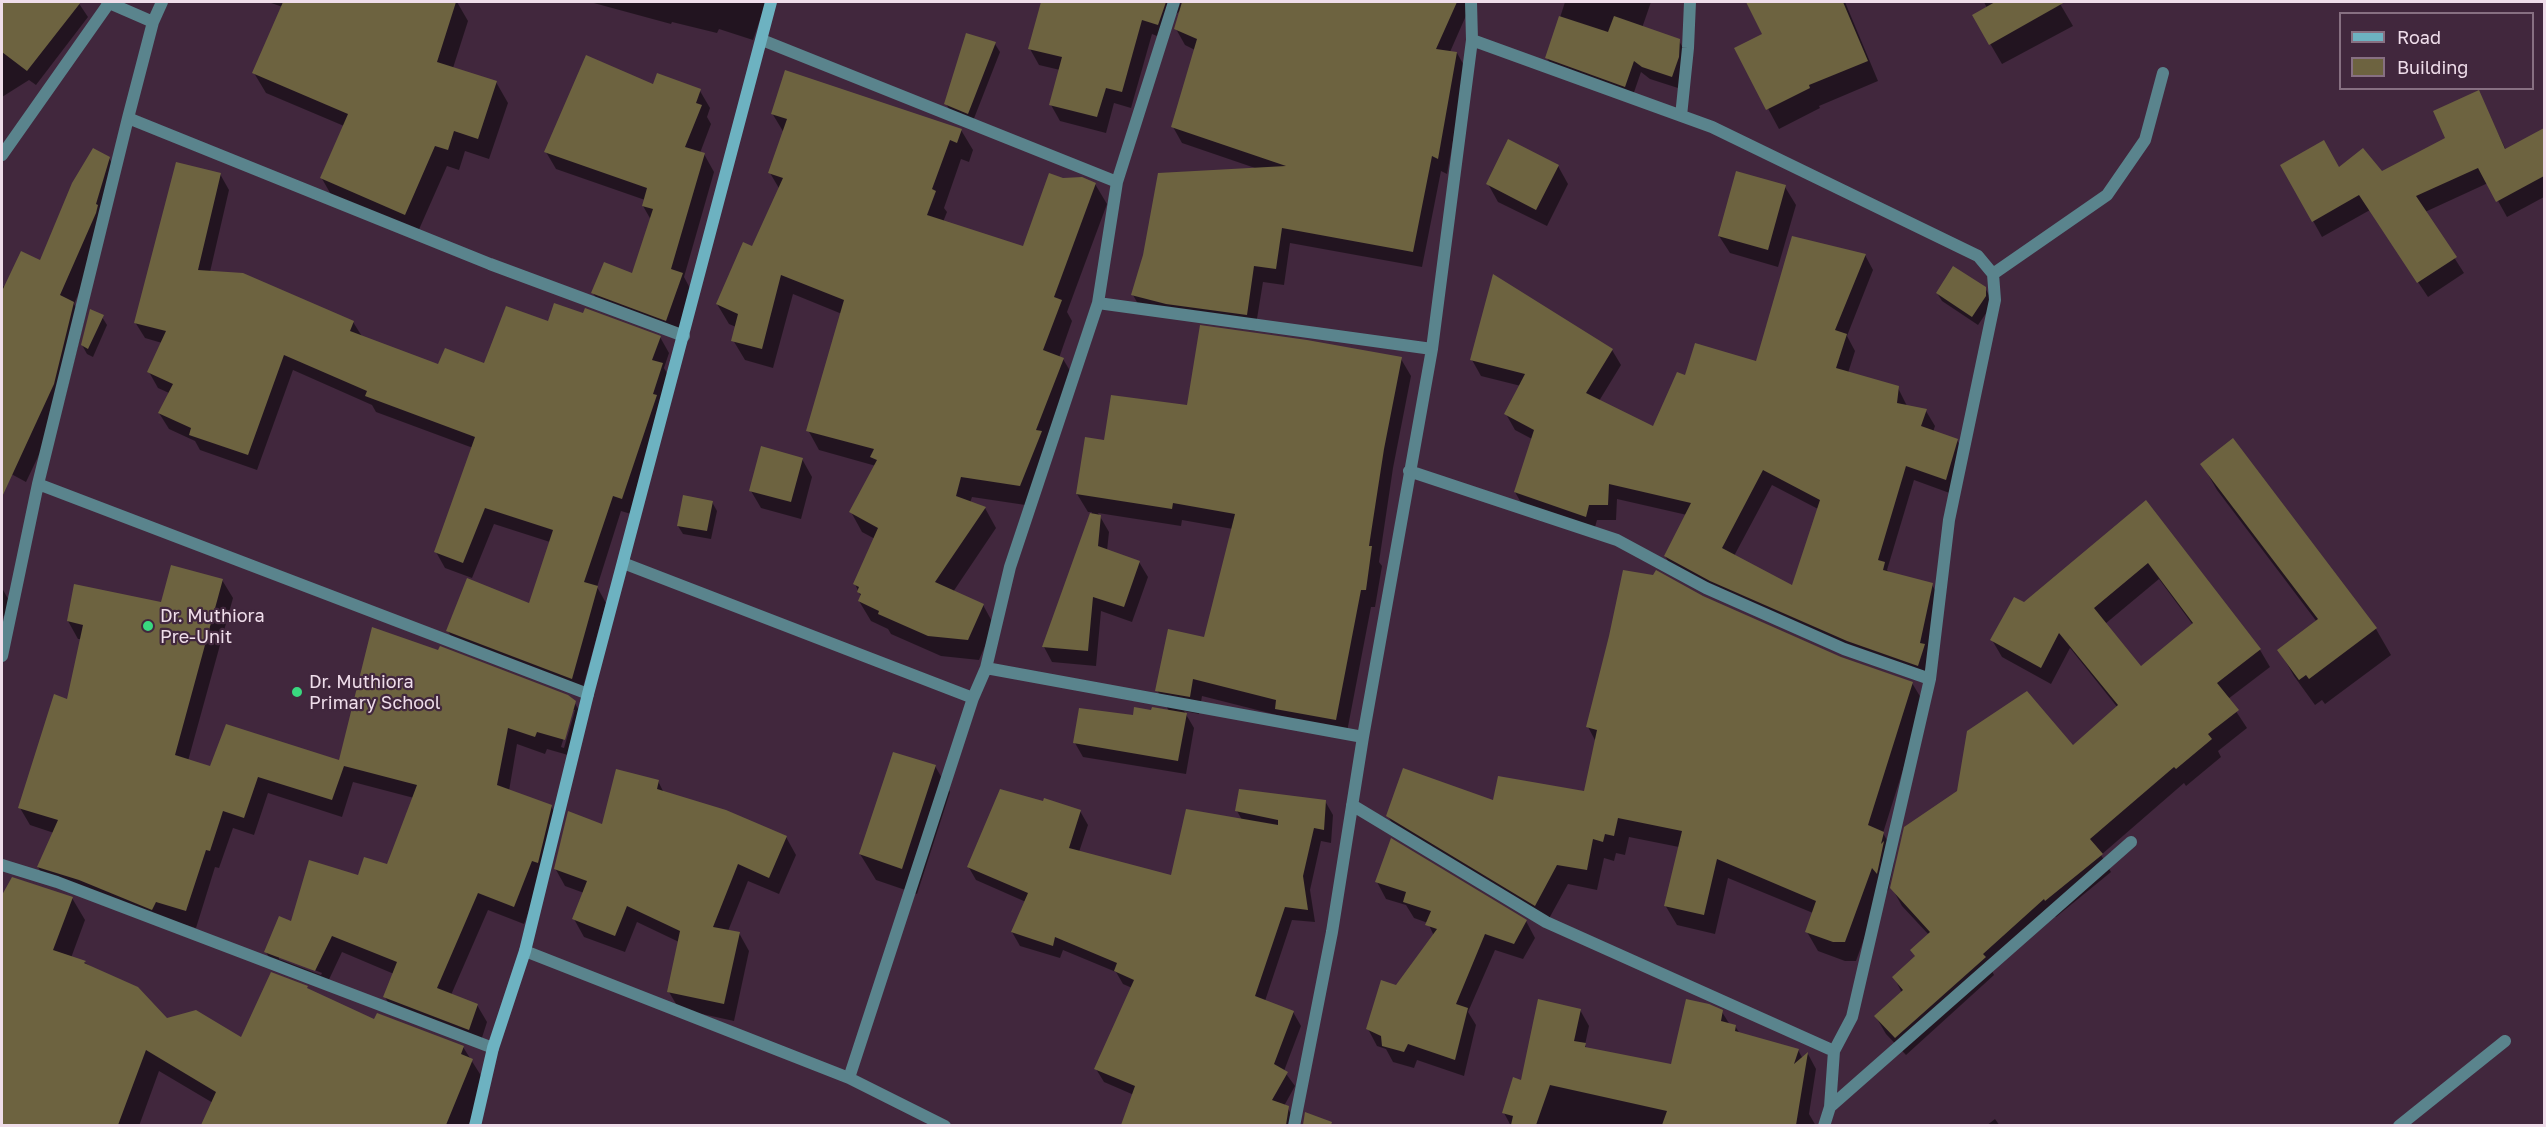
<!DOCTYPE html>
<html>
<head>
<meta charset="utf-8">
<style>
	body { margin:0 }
	#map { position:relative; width:2546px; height:1127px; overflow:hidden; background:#41273d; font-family:"Golos Text",sans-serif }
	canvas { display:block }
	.frame { position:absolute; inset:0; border:3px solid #efddea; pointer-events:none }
	.legend { position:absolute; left:2339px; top:12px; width:195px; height:78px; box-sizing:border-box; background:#41273d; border:2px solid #877082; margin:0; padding:8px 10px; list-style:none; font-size:18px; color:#efddea }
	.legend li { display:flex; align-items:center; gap:12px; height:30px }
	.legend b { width:30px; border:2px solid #877082 }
</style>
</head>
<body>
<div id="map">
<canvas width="2546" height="1127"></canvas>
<div class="frame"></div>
<ul class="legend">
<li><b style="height:8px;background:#6db2c1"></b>Road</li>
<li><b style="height:16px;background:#6d6340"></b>Building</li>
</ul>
</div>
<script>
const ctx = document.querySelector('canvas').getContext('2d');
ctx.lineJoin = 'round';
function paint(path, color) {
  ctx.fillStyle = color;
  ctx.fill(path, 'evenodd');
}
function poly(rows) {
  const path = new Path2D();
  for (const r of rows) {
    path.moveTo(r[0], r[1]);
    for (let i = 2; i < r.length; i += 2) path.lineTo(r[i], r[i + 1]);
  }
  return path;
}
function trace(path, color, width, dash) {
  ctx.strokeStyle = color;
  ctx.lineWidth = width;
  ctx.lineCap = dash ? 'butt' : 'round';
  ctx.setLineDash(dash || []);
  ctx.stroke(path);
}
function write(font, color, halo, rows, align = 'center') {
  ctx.font = font + ' "Golos Text",sans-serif';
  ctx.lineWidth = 4.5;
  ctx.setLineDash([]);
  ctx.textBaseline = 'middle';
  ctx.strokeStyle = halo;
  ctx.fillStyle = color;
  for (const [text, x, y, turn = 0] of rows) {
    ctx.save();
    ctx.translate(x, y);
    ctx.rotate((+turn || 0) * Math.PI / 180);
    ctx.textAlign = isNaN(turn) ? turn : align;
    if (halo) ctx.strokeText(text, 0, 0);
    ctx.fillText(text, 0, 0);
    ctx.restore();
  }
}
const shadow = poly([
	[2,2,78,2,88,17,36,85,29,80,2,97],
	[268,2,457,2,468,21,453,68,496,82,508,103,489,159,465,151,459,170,447,166,417,234,333,198,321,177,344,126,266,93,254,73,283,7],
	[590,2,766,2,753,40,719,29,717,33,672,22,671,24],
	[1043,2,1472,2,1450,52,1457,53,1466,69,1447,174,1441,171,1422,267,1290,243,1284,285,1263,282,1255,331,1142,311,1133,295,1258,169,1182,143,1173,127,1195,50,1185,45,1176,29,1182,9,1175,15,1167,40,1152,34,1131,108,1114,103,1106,133,1060,121,1051,105,1060,70,1039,65,1030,49],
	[1565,2,1651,2,1642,28,1679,41,1686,53,1678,88,1650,79,1641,72,1632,98,1554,70,1547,58],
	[1748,2,1845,2,1878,81,1819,106,1820,108,1779,129,1736,49,1764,34],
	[1984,2,2059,2,2073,26,2002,64,1974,16,1987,8],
	[995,44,1000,52,973,121,951,112,946,104],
	[653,86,700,91,710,108,707,117,711,124,700,153,704,154,714,172,684,277,692,292,676,337,603,310,593,293,633,275,651,220,643,206,645,200,556,169,546,152],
	[2478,92,2506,150,2544,130,2544,197,2507,217,2488,183,2425,212,2464,273,2428,297,2370,210,2322,237,2282,165,2381,173,2447,138],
	[772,113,961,130,973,150,969,162,961,159,944,208,947,212,943,222,1024,248,1063,180,1095,184,1107,204,1067,312,1072,321,1059,358,1063,359,1075,379,1032,506,972,497,970,503,985,508,996,528,953,592,983,605,994,625,979,660,941,656,891,634,888,629,871,621,859,601,861,597,855,584,875,539,862,532,851,512,876,466,819,450,808,430,842,314,793,294,773,368,745,360,733,340,736,327,729,324,717,304,753,248,780,190,770,173,784,133],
	[109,158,119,176,106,231,74,304,84,321,64,402,26,482,2,469,2,286,5,287,41,262],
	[1558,166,1568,184,1547,226,1498,202,1488,184],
	[220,174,229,190,210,272,353,322,363,338,439,366,485,365,549,323,660,337,669,353,664,368,671,381,631,514,621,511,597,587,606,603,581,694,457,647,448,631,529,605,550,542,494,524,472,578,445,568,436,552,473,448,376,412,372,405,293,370,257,470,200,450,195,441,169,429,159,413,169,393,158,388,149,372,162,343,145,338,135,322],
	[1785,187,1796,205,1778,267,1730,253,1719,236],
	[1865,255,1873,270,1847,336,1855,351,1848,373,1898,388,1907,406,1926,411,1935,426,1933,432,1957,440,1965,455,1955,495,1914,480,1887,570,1890,573,1932,585,1941,600,1927,681,1674,571,1665,556,1687,515,1617,499,1616,520,1597,520,1594,531,1524,508,1515,492,1532,439,1515,430,1506,414,1521,386,1481,376,1472,360,1612,350,1621,365,1599,401,1653,429,1686,377,1757,363],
	[1772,485,1818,509,1793,587,1734,556],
	[1985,288,1990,297,1991,306,1978,325,1942,301,1937,293],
	[102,317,107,325,93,357,87,354,82,345],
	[1401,359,1411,376,1393,468,1379,562,1382,566,1375,607,1371,607,1346,737,1281,716,1202,696,1199,714,1184,711,1194,728,1186,774,1083,757,1075,743,1134,717,1152,712,1169,711,1157,690,1205,639,1233,529,1182,520,1181,526,1098,513,1109,532,1107,551,1139,562,1148,577,1132,622,1101,611,1096,666,1052,662,1044,647,1092,512,1088,512,1077,494,1105,442,1188,407],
	[2232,441,2376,629,2391,655,2325,704,2322,700,2315,705,2294,676,2279,650,2317,622,2217,490,2202,464],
	[802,459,812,477,801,519,761,508,751,491],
	[712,502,717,511,711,539,683,534,678,526],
	[2146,502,2260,650,2270,667,2228,699,2247,728,2218,751,2221,757,2186,786,2184,783,2101,855,2111,872,2056,917,2054,916,1992,971,1994,975,1906,1055,1886,1034,1876,1017,1902,993,1894,977,1916,957,1929,935,1902,906,1892,888,2073,747,2118,708,2070,648,2051,684,2002,657,1992,640,2024,603],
	[2159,579,2193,625,2140,668,2105,624],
	[222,580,233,598,188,761,210,768,340,761,574,702,585,720,575,757,547,749,545,754,517,744,509,791,551,806,561,824,524,924,488,910,451,995,477,1005,487,1022,479,1047,395,1015,385,997,394,974,342,952,325,988,276,970,266,952,291,923,359,877,388,866,414,798,353,782,342,817,268,793,254,835,233,828,219,868,215,867,196,928,48,885,38,867,54,833,30,825,20,808,68,701,81,639,78,639,68,621,162,604],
	[572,710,575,710,564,748,561,747],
	[279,956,322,973,321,975,279,959],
	[2,588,12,606,2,618],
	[1702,597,1840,658,1912,683,1924,703,1883,833,1894,853,1894,862,1888,891,1883,886,1856,961,1845,961,1818,951,1807,932,1813,913,1728,878,1715,934,1677,925,1665,905,1679,847,1629,837,1625,855,1616,853,1614,861,1604,858,1597,890,1568,884,1546,924,1399,835,1388,816,1585,793,1596,742,1588,727],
	[935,766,950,792,917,894,876,880,860,854],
	[658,781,664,793,786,837,796,855,779,894,748,881,728,931,739,933,749,951,734,1021,679,1009,669,992,679,942,637,922,625,952,584,937,574,919,584,893,565,886,555,868],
	[1325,801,1333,815,1331,843,1321,841,1310,890,1315,922,1292,920,1265,1001,1293,1012,1301,1026,1284,1071,1295,1086,1284,1106,1287,1107,1295,1121,1293,1126,1123,1126,1134,1095,1104,1082,1096,1069,1132,988,1123,984,1116,972,1063,950,1060,958,1020,946,1012,932,1026,902,976,880,968,866,1080,811,1088,825,1079,852,1172,877,1242,820,1237,811],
	[13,879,72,898,85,920,71,958,84,962,167,1020,241,1039,308,991,375,1022,463,1047,485,1082,468,1126,203,1126,213,1103,159,1071,139,1126,2,1126,2,898],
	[1377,882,1526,921,1535,938,1523,959,1495,950,1468,1012,1476,1025,1464,1076,1417,1060,1414,1068,1393,1062,1386,1049,1377,1046,1368,1029,1434,936,1428,923,1414,918,1406,905,1386,899],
	[1580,1010,1589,1026,1585,1045,1587,1049,1672,1066,1722,1012,1730,1025,1735,1026,1740,1034,1798,1050,1803,1059,1808,1054,1816,1069,1809,1114,1816,1126,1511,1126,1504,1113,1522,1082],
	[1995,1119,2000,1126,1986,1126]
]);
const building = poly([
	[2,2,81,2,27,71,2,52],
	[283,2,456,2,437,62,497,81,478,139,454,131,448,150,435,146,405,215,320,178,348,114,252,73],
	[1041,2,1166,2,1158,25,1142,20,1122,92,1106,88,1097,117,1049,105,1062,57,1028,49],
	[1182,2,1457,2,1436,49,1457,52,1438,159,1432,156,1413,252,1282,228,1276,269,1254,266,1247,315,1166,304,1131,295,1143,255,1158,173,1286,166,1171,127,1197,39,1174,29],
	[1746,2,1843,2,1868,61,1809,85,1810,88,1766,110,1734,48,1762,34],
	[1995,2,2065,2,1989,45,1972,15],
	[1559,16,1608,32,1614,16,1680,39,1679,57,1672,77,1642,67,1634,61,1625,87,1545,58],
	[966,33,996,42,968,114,944,104],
	[586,55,653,84,657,73,701,89,696,103,702,105,685,147,705,153,671,269,683,273,666,321,591,293,604,262,632,273,653,209,642,206,647,188,544,152],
	[785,70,962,129,957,143,950,140,932,189,936,191,927,215,1023,246,1049,173,1063,178,1082,177,1096,183,1054,297,1062,300,1043,350,1064,358,1036,430,1042,431,1020,486,961,477,956,496,986,507,935,582,984,604,968,640,928,636,878,614,879,611,858,601,861,594,857,592,859,587,853,584,878,528,849,512,877,460,870,457,874,449,806,431,844,300,781,275,762,349,731,341,738,314,716,304,743,242,752,246,783,178,768,173,787,119,771,114],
	[2479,90,2505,149,2544,128,2544,176,2496,202,2478,168,2416,196,2457,257,2417,283,2359,195,2312,222,2280,165,2324,140,2339,167,2363,148,2382,171,2445,138,2433,111],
	[1508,139,1559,165,1536,210,1486,184],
	[93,148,110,157,96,204,98,205,96,213,60,295,74,302,54,384,2,497,2,291,21,251,40,260,72,183],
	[176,162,221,173,198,270,243,273,354,321,350,331,438,364,445,348,484,363,506,306,548,321,554,303,583,313,585,308,661,336,652,360,663,363,653,394,657,395,622,499,613,496,584,582,598,586,572,679,446,631,467,578,529,603,553,530,485,508,463,563,434,552,475,437,365,396,367,391,284,355,248,455,189,435,191,428,158,413,173,384,147,372,166,331,134,323],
	[1736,171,1786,185,1768,250,1718,236],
	[1792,236,1866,254,1835,330,1847,334,1836,368,1899,386,1897,403,1927,409,1921,426,1958,439,1946,480,1906,466,1878,560,1885,562,1883,570,1933,583,1920,643,1925,644,1918,666,1847,641,1710,581,1664,556,1691,503,1609,484,1608,505,1589,505,1586,517,1514,492,1534,430,1504,414,1525,374,1470,360,1493,274,1613,349,1586,393,1653,426,1677,372,1685,375,1695,343,1756,361],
	[1763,470,1820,500,1792,585,1722,548],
	[1953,266,1986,287,1986,296,1972,317,1936,293],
	[90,309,104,315,88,349,81,345],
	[1200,325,1307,340,1402,357,1384,449,1369,546,1372,546,1366,590,1361,590,1336,720,1275,709,1276,700,1193,679,1190,697,1155,691,1168,629,1204,637,1235,514,1173,503,1172,509,1076,494,1085,437,1104,440,1111,395,1187,405],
	[2233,438,2377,628,2309,679,2306,675,2299,680,2277,650,2318,619,2200,464],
	[761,446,803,458,791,502,749,491],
	[683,495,713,501,707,531,677,526],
	[2146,500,2261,649,2217,683,2239,710,2208,734,2212,739,2176,769,2174,767,2090,839,2103,854,2045,901,2044,899,1983,954,1986,957,1895,1038,1874,1016,1903,990,1892,977,1915,956,1910,950,1930,932,1890,888,1904,827,1957,791,1967,731,2027,691,2073,745,2118,705,2059,633,2041,668,1990,640,2014,597,2024,602],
	[2148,563,2193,623,2141,666,2094,608],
	[1090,513,1101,515,1098,546,1140,561,1124,607,1093,597,1088,651,1042,647],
	[171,565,223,579,175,755,210,766,226,724,339,760,372,627,438,650,440,646,568,695,576,701,565,740,537,732,535,737,508,728,497,785,552,805,538,863,532,861,514,907,478,893,437,988,478,1004,469,1030,383,997,397,962,332,936,315,971,264,952,279,916,291,921,309,860,358,875,364,857,387,864,417,785,344,766,332,800,258,777,244,818,223,811,210,851,206,850,186,911,156,902,152,910,79,880,37,867,58,820,18,808,54,694,67,699,83,625,67,621,74,584,161,602],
	[1623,570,1653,575,1656,570,1703,596,1841,657,1913,682,1868,825,1884,832,1881,844,1884,841,1877,874,1872,868,1845,942,1833,942,1805,932,1816,901,1717,859,1704,915,1664,906,1682,831,1618,818,1614,836,1605,834,1603,842,1593,839,1587,870,1557,865,1535,906,1386,816,1403,768,1493,800,1498,776,1584,791,1597,730,1586,727,1609,636],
	[1134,707,1151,710,1152,707,1187,713,1178,761,1073,743,1079,708,1133,715],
	[893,752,936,765,902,869,859,854],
	[616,769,659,780,657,789,726,810,787,836,769,878,738,864,713,927,740,932,724,1004,667,992,680,931,627,906,615,936,572,919,587,881,554,869,568,811,602,824],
	[1000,789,1043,801,1044,798,1081,810,1069,848,1171,875,1186,809,1278,825,1278,820,1235,811,1239,789,1326,800,1324,830,1314,828,1303,876,1308,910,1285,907,1255,996,1294,1011,1274,1064,1288,1072,1272,1100,1289,1106,1286,1125,1121,1125,1135,1086,1094,1069,1134,980,1114,971,1117,963,1055,937,1053,946,1011,932,1028,893,967,867],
	[1391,838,1527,920,1514,944,1485,934,1456,1004,1468,1008,1455,1060,1408,1044,1404,1052,1382,1046,1381,1036,1366,1029,1381,980,1396,985,1437,929,1425,925,1431,911,1403,902,1406,892,1375,882],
	[12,877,73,897,53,950,86,961,84,963,138,987,167,1018,196,1010,241,1037,271,972,308,986,307,988,374,1019,377,1013,464,1046,461,1054,473,1059,446,1125,201,1125,216,1092,146,1050,118,1125,2,1125,2,895],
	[1538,999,1581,1009,1574,1041,1586,1043,1585,1047,1671,1064,1686,999,1709,1004,1723,1010,1721,1021,1736,1025,1735,1031,1799,1049,1794,1064,1808,1052,1796,1125,1662,1125,1667,1111,1550,1085,1536,1125,1511,1125,1513,1116,1502,1113,1513,1077,1521,1080],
	[1305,1112,1332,1122,1331,1125,1303,1125]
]);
const minor = poly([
	[107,2,153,22],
	[762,40,1117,182],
	[1472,40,1712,127,1978,256,1993,274,1995,300,1949,520,1930,679,1852,1017,1834,1051,1830,1107,1824,1126],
	[1681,116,1688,48,1690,2],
	[128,118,490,264,684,336],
	[2,155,109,3],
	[1993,274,2107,195,2145,140,2163,73],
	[1098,303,1432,349],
	[1409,471,1617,540,1706,588,1844,649,1930,679],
	[38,484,588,694],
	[623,563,973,698],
	[2,656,38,484,128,118,153,22,162,2],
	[986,668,1363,737],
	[1352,805,1546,922,1834,1051],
	[2,865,57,882,493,1048],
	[525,951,849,1078,945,1126],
	[849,1078,973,698,986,668,1010,567,1098,303,1117,182,1174,2],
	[1830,1107,2131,842],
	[1294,1126,1332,932,1363,737,1432,349,1472,40,1471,2],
	[2399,1126,2505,1041]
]);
const secondary = poly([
	[475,1126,493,1048,525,951,588,694,771,2]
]);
const markers = [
	[148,626,6,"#39d87f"],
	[297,692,6,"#39d87f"]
];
const poiNames = [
	["Dr. Muthiora",160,616],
	["Pre-Unit",160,637],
	["Dr. Muthiora",309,682],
	["Primary School",309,703]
];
paint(shadow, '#0007');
paint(building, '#6d6340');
trace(minor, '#5a848d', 12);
trace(secondary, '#6db2c1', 12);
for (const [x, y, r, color] of markers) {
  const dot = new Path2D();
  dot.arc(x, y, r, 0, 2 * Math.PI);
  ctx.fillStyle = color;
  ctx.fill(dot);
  trace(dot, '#41273d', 2);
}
write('18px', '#efddea', '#41273d', poiNames, 'left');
</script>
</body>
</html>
